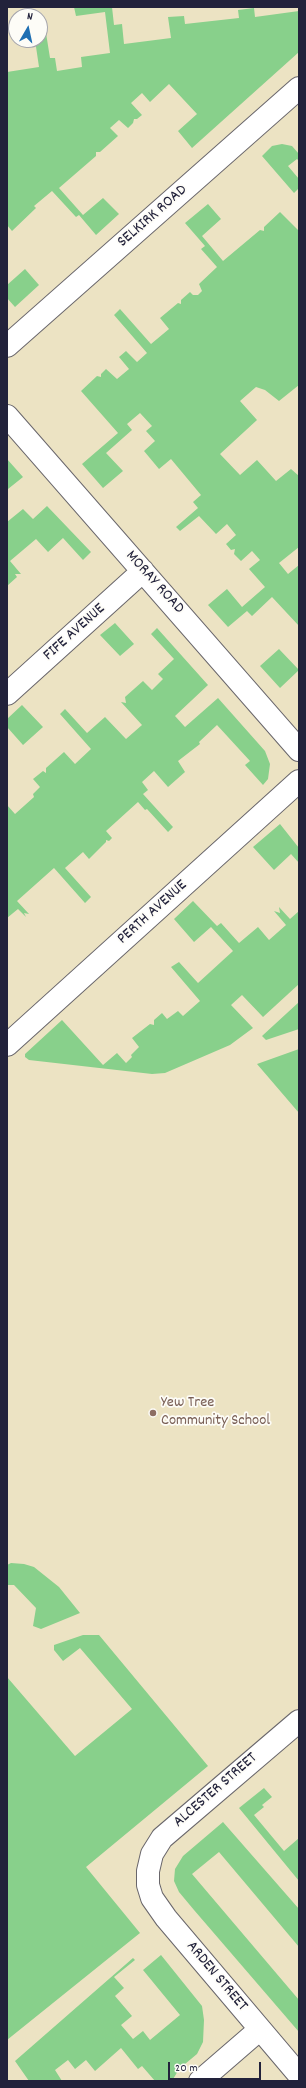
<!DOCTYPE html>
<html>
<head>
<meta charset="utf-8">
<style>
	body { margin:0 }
	#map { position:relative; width:306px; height:2088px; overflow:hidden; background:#ece3c3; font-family:Dekko,sans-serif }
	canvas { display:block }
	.frame { position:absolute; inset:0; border:8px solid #22223b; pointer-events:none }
	.north { position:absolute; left:8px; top:8px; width:40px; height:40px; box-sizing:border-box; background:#fdfcf7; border:1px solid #a5a5ac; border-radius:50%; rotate:9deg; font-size:11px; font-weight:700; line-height:16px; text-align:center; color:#22223b }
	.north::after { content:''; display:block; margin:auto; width:14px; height:18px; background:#1f6fb2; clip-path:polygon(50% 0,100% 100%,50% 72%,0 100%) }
	.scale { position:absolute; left:168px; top:2062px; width:93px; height:18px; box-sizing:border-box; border:2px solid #22223b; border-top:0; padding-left:5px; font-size:12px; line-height:14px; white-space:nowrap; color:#22223b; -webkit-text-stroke:3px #fdfcf7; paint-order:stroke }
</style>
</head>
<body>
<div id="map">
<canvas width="306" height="2088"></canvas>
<div class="frame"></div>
<div class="north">N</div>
<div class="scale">20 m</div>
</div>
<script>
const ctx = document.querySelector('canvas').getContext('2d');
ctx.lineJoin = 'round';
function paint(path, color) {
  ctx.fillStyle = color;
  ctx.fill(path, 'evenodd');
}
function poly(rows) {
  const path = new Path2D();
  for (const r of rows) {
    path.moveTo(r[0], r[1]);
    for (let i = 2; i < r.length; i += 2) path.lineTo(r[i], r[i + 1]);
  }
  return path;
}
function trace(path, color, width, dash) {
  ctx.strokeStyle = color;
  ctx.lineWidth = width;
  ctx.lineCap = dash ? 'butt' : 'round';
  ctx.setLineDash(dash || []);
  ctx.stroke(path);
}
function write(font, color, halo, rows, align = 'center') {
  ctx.font = font + ' Dekko,sans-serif';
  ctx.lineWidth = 3.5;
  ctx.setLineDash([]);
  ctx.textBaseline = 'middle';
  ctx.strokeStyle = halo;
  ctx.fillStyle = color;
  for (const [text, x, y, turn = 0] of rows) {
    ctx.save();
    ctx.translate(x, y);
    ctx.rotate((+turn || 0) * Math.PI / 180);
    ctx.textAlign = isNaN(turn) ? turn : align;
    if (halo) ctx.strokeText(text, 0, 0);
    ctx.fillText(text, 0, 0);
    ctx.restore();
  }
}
const green = poly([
	[74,7,112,7,114,25,122,24,124,44,171,38,168,17,184,16,185,24,239,18,238,10,254,8,255,17,299,11,299,52,192,148,178,131,197,114,169,84,150,102,142,93,131,103,142,115,137,119,134,119,133,123,128,128,119,120,110,128,118,136,100,152,96,152,96,156,59,188,83,215,103,198,119,214,96,235,79,215,76,217,52,191,34,206,36,208,12,231,7,225,7,72,39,67,35,40,40,40,40,34,46,33,50,58,55,58,57,71,82,67,81,57,110,53,105,12,76,16],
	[282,144,292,146,299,154,299,161,297,159,288,166,299,179,299,188,294,193,262,156,272,146],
	[208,204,221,219,202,236,223,261,260,230,264,231,264,227,280,212,299,231,299,385,279,401,265,390,256,387,240,401,257,420,220,454,240,475,257,460,276,481,291,469,299,476,299,547,279,563,288,574,299,565,299,626,272,597,252,616,247,611,228,627,208,605,227,589,242,607,265,587,249,569,260,560,252,551,241,561,234,554,235,549,231,550,226,544,236,535,227,524,216,534,199,516,180,531,176,527,198,508,193,502,201,495,171,459,159,469,144,451,155,441,146,431,152,426,140,413,127,424,132,430,106,453,123,471,103,488,82,464,118,433,81,391,97,376,101,377,101,374,106,369,117,379,129,369,119,357,126,351,137,362,147,353,114,315,120,309,151,344,169,329,160,318,178,303,181,304,181,300,190,292,193,295,198,295,202,291,199,284,217,267,201,249,205,246,185,223],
	[25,269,39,285,15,307,7,298,7,285],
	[7,459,23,477,8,489,7,488],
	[47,506,91,552,83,560,63,538,48,552,36,539,10,561,21,574,15,574,17,577,7,586,7,522,23,509,33,519],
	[115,623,134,644,120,656,100,635],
	[157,628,208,685,175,716,185,727,218,698,265,751,270,764,268,779,263,785,245,765,250,761,217,725,199,742,200,744,178,761,185,772,168,787,154,771,142,782,148,790,143,794,173,827,168,832,147,809,145,810,138,802,106,831,112,838,109,841,106,840,106,842,89,859,83,852,65,868,91,897,85,903,54,868,17,901,29,914,24,913,26,917,18,909,7,918,7,805,15,814,34,797,33,794,40,787,33,779,43,771,46,773,46,768,64,752,75,764,91,749,60,714,65,709,87,733,105,717,126,739,142,725,121,702,126,703,125,697,143,681,152,690,163,679,158,674,174,659,151,634],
	[279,649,299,670,280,688,260,666],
	[22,705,43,727,23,745,7,727,7,719],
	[280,824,299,848,299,863,291,854,274,870,253,847],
	[193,901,217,926,221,923,239,943,258,927,269,940,286,925,274,911,280,913,279,907,290,919,299,911,299,984,263,1017,242,995,231,1005,253,1028,230,1045,165,1073,152,1074,29,1060,25,1057,25,1054,62,1020,103,1065,117,1053,126,1063,132,1057,131,1055,139,1047,132,1038,150,1024,154,1025,154,1020,162,1013,167,1019,178,1011,183,1016,200,1001,171,967,179,962,198,983,233,951,211,927,194,942,174,919],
	[299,1002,299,1029,266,1040,262,1036],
	[299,1049,299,1113,257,1064],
	[11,1563,24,1564,34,1567,59,1587,80,1613,41,1629,33,1626,36,1608,14,1585,7,1585,7,1565],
	[83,1635,99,1635,208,1766,86,1867,140,1933,7,2040,7,1677,75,1756,132,1709,80,1648,63,1661,54,1650,54,1645],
	[264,1788,272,1797,262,1805,264,1807,254,1815,284,1851,299,1838,299,1881,239,1808],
	[223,1822,299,1909,299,1947,219,1852,192,1874,299,2000,299,2032,194,1910,179,1892,174,1881,175,1869,183,1856],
	[161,1955,202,2006,204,2020,203,2042,197,2054,179,2069,172,2081,155,2081,142,2066,138,2069,121,2048,95,2071,86,2060,75,2069,68,2060,55,2070,62,2081,29,2081,15,2061,133,1958,135,1960,114,1977,124,1988,115,1996,132,2016,121,2025,133,2039,143,2031,150,2040,180,2015,143,1970]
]);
const street = poly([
	[7,346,299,88],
	[7,416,299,750],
	[7,694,143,571],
	[7,1045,299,781],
	[299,1721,162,1838,152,1854,148,1871,148,1885,152,1898,166,1918,299,2075],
	[200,2081,259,2030]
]);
const markers = [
	[153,1413,4,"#8d6e63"]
];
const streetNames = [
	["SELKIRK ROAD",153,217,-41],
	["MORAY ROAD",154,583,48],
	["FIFE AVENUE",75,633,-42],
	["PERTH AVENUE",153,913,-42],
	["ALCESTER STREET",216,1791,-41],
	["ARDEN STREET",216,1977,50]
];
const educationNames = [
	["Yew Tree",161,1404],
	["Community School",161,1422]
];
paint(green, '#88d08b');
trace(street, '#69666b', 24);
trace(street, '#fff', 22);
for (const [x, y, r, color] of markers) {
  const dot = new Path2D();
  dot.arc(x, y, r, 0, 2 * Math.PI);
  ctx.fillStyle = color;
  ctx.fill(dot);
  trace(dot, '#fdfcf7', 1.5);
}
write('16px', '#22223b', '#fdfcf7', streetNames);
write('16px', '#785e54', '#fdfcf7', educationNames, 'left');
</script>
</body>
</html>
